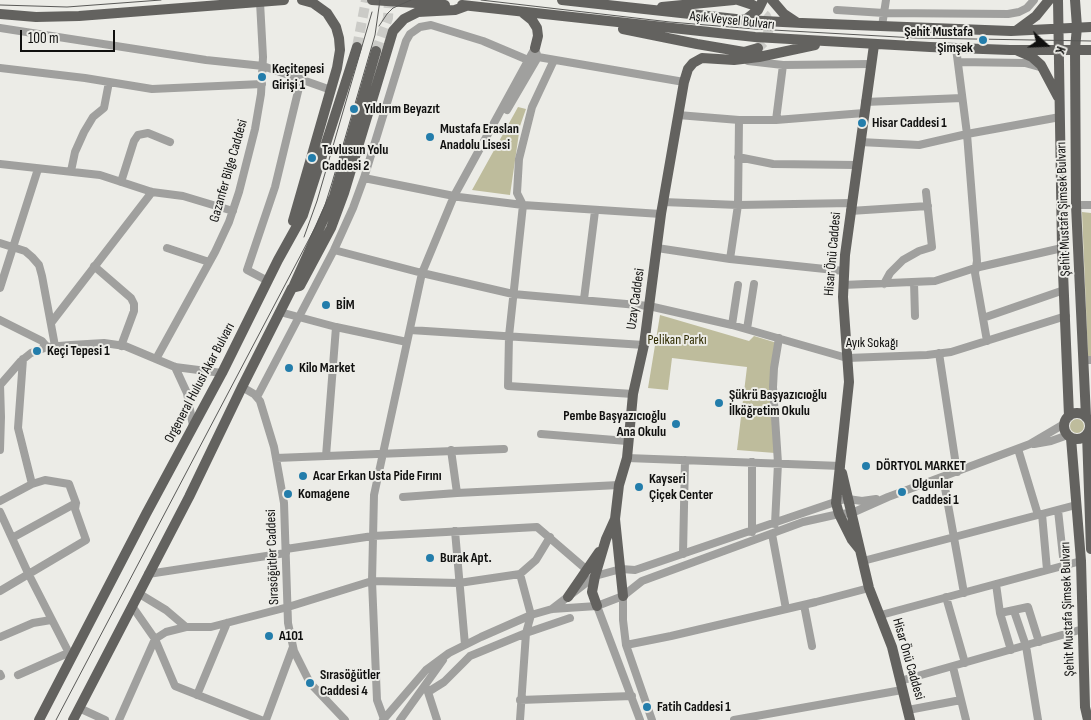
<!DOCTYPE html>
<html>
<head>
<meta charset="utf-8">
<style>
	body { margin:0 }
	#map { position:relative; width:1091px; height:720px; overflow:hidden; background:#ecece7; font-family:"Sofia Sans Condensed",sans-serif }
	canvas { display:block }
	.north { position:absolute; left:1021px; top:20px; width:50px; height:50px; -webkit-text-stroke:4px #ecece7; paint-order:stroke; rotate:110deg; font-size:14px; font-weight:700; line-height:20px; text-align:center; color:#10100f }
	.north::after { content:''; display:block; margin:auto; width:18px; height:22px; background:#10100f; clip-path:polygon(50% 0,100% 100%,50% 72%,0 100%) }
	.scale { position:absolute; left:20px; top:30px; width:95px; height:22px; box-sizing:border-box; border:2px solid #10100f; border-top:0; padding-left:6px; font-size:15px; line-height:18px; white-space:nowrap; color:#10100f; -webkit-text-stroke:4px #ecece7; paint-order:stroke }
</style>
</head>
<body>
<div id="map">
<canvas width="1091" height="720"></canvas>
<div class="north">K</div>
<div class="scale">100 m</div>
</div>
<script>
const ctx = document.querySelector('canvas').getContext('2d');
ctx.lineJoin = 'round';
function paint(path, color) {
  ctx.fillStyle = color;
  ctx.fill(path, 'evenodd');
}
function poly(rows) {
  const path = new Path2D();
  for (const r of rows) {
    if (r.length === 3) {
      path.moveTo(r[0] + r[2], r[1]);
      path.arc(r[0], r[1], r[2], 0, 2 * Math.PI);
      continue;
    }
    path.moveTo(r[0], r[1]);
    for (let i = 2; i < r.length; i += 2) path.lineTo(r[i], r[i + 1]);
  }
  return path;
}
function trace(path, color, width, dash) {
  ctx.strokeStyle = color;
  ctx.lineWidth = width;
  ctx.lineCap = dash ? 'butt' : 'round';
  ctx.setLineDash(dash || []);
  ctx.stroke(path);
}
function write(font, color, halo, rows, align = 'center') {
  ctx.font = font + ' "Sofia Sans Condensed",sans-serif';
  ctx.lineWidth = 4;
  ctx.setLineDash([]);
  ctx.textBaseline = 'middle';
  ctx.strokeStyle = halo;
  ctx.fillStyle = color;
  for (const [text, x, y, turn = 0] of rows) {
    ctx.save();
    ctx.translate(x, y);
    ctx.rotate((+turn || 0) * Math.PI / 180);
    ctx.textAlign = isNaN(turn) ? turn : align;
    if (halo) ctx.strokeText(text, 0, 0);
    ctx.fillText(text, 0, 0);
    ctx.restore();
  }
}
const green = poly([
	[518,107,526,109,520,126,510,195,472,190],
	[1082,212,1091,213,1091,357,1088,356],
	[660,315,749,341,754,336,777,343,775,453,737,450,747,367,672,358,668,390,648,388],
	[1077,426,7]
]);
const majorTunnel = poly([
	[753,5,766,16,769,24,768,33,764,42,758,48],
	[357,47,366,0],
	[376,51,388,18,389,0]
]);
const minor = poly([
	[837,10,884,13,1008,14,1019,12,1027,8,1034,0],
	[882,26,886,0],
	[0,28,206,60,263,66,331,90],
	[956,48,967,134,977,261,975,273,987,341],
	[536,52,538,57,684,82],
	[554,60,532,107,519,159,517,193,523,205,509,336,508,386,633,394],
	[748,61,783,65,871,64],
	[958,62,1025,63,1043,68],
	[0,68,85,78,152,89,262,84],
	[865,102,962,98],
	[507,110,538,57],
	[678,115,739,120,776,120,864,113],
	[776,120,783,65],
	[860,142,919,145,967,134,1060,117],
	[738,157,773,164,856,165],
	[0,164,100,175,152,192,183,196,233,211],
	[71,171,75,152,84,132,93,117,104,108,109,82],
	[364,178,459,197,523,205,661,214],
	[121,182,134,141,138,135,148,133,170,142],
	[663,202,738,205,851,203],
	[1076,205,1091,205],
	[850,211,928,206],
	[0,243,25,251,32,257,39,265,42,276,55,346],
	[167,248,209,262],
	[657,248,730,259,844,271],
	[334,250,422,273,513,294,649,306,732,325,847,358,927,355,951,352,1066,316],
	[730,259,738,205,739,120],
	[94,266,131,298,134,304,134,311,121,346],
	[268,281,247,270,275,187,301,79],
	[914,282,915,316],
	[884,284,890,273,903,260,919,251,932,247,926,192],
	[843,285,935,281,975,268,1062,248],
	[0,288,38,169],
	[584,299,595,211],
	[280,312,336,327,407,342],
	[983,318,1064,290],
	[0,320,42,341,47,347],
	[51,323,152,192],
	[732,325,738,285],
	[747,329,754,284],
	[410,330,644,345],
	[939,353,957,472],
	[156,359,215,252,229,222,239,192,255,129,261,94,263,57,260,2],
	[1083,360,1091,360],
	[175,367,187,393,193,426],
	[0,385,21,361,31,353,47,347,71,345,104,343,125,346,175,367,222,373],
	[242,387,254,394,260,401,274,447,284,503,288,623,294,651,310,683,345,720],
	[257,397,334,250,353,208,364,178,406,41,410,34,420,27,431,25,483,41,528,60],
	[1090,427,1091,426],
	[541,434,627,441],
	[1034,444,1051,441,1068,435],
	[1018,449,1038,515],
	[0,450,1,417,0,384],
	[451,450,457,493],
	[326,456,336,327],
	[276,458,504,449],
	[627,458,841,466],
	[752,462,752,532],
	[943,477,964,593],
	[403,497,457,493,619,485],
	[0,501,32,484,18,428,23,359],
	[1058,510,1064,566],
	[0,512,28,573,71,657],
	[1042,514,1047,570],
	[775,524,778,463,773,387,774,368,779,338],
	[455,531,465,645],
	[772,534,786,609],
	[12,538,76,503],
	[286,549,373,536,537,527,587,570],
	[683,554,685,460],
	[863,561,1076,505],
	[148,574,286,553],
	[520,574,531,615,526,633,520,720],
	[996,584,1000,613,1011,650],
	[0,591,86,540,75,509,76,503,69,484,45,480,32,484],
	[138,593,166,610,186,627],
	[623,596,623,620,626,645,652,720],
	[946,597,965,663],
	[804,605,812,646],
	[132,606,155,639,175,686,261,720],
	[597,606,640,720],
	[552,609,595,576,621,569,635,570,841,500,848,499,862,501,876,499],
	[1014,611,1026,646,1038,720],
	[1000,613,1028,607,1039,642],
	[881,615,1081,561],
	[0,637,33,623,51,620],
	[626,645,671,636,816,602,869,588],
	[953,667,966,720],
	[0,674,1,676],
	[18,675,68,653],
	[900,681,1083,629],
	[427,689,437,720],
	[428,692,444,682,470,656,526,633,570,618],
	[197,695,227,623],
	[520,700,632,696],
	[79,708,105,720],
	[908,710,961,700],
	[384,719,377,700,372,581,374,495,422,273,454,196,535,48],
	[119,720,155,639,166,632,186,627,211,627,288,607,372,581,459,583,520,574,536,560,550,537],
	[266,720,293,647],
	[383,720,426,670,449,653,481,637,531,615,552,609,597,606,623,596,642,581,803,522,839,514,852,513,888,497,1030,444,1064,424],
	[400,720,443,660],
	[734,720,902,690]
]);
const major = poly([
	[372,0,445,5],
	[562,0,745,20,802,23,1011,31,1091,27],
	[738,0,753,5],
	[772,0,784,14,796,22],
	[1058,0,1062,248,1069,416],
	[1075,0,1077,27,1075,49,1076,205,1086,417],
	[462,5,755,37,930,47,1010,50,1091,50],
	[662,7,734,0],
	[522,12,532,20,537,28,538,36,535,48],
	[0,14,36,17,79,16,284,0],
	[745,20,758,10,763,0],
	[623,29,697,44,744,52,758,48],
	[1017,30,1036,16,1049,0],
	[1018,51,1032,57,1041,65,1058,97],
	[293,221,337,68,340,50,339,38,336,27,327,13,313,3,302,0],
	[294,285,334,196,376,51],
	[1077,426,13],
	[1087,434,1091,549],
	[1071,438,1081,561,1085,707,1088,720],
	[842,473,869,588,892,647,910,720],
	[615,519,619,485,627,458,633,394,644,345,661,214,684,82,688,69,693,63,702,58,734,60,759,57,815,45],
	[860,550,852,540,839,514,836,503,849,382,843,297,845,255,874,45],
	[568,597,599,552],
	[597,606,592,592,595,576,606,539,615,519,623,596],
	[39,720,146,514,222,373,278,260,303,215,357,47],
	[73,720,189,497,242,387,292,288,300,286,331,228,344,193,393,31,404,19,418,12,455,10,466,6]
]);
const tram = poly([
	[481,0,670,22,755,29,916,38,1091,41],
	[0,5,67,7,161,0],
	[379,26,387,14,393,8,411,0],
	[304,237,317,201,372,12],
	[56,720,316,226,325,205,332,183,375,35,380,0]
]);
const markers = [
	[983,40,5,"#237dab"],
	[262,77,5,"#237dab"],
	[354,109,5,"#237dab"],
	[862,123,5,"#237dab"],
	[430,137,5,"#237dab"],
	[312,158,5,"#237dab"],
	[326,305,5,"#237dab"],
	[37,351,5,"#237dab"],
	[289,368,5,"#237dab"],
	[719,403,5,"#237dab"],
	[676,424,5,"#237dab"],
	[866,466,5,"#237dab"],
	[303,476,5,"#237dab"],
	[639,487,5,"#237dab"],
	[902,492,5,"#237dab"],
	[288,494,5,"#237dab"],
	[430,558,5,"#237dab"],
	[269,636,5,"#237dab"],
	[310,683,5,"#237dab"],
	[647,707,5,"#237dab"]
];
const streetNames = [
	["Aşık Veysel Bulvarı",732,21,6],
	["Gazanfer Bilge Caddesi",229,171,-74],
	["Şehit Mustafa Şimsek Bulvarı",1064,209,-92],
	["Hisar Önü Caddesi",833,254,-85],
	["Uzay Caddesi",636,299,-82],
	["Ayık Sokağı",872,343],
	["Orgeneral Hulusi Akar Bulvarı",200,383,-62],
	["Sırasöğütler Caddesi",273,557,-92],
	["Şehit Mustafa Şimsek Bulvarı",1068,609,-92],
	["Hisar Önü Caddesi",908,659,74]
];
const poiNames = [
	["Şehit Mustafa",973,32,"right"],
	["Şimşek",973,48,"right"],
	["Keçitepesi",272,69],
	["Girişi 1",272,85],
	["Yıldırım Beyazıt",364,109],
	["Hisar Caddesi 1",872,123],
	["Mustafa Eraslan",440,129],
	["Anadolu Lisesi",440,145],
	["Tavlusun Yolu",322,150],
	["Caddesi 2",322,166],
	["BİM",336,305],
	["Keçi Tepesi 1",47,351],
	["Kilo Market",299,368],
	["Şükrü Başyazıcıoğlu",729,395],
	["İlköğretim Okulu",729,411],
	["Pembe Başyazıcıoğlu",666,416,"right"],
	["Ana Okulu",666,432,"right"],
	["DÖRTYOL MARKET",876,466],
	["Acar Erkan Usta Pide Fırını",313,476],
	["Kayseri",649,479],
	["Çiçek Center",649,495],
	["Olgunlar",912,484],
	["Caddesi 1",912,500],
	["Komagene",298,494],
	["Burak Apt.",440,558],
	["A101",279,636],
	["Sırasöğütler",320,675],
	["Caddesi 4",320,691],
	["Fatih Caddesi 1",657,707]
];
const parkNames = [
	["Pelikan Parkı",677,340]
];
paint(green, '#bebc9c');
trace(majorTunnel, '#cbcbc7', 10, [10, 5]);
trace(minor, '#a0a09e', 8);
trace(major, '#63625f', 10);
trace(tram, '#595957', 1);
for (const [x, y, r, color] of markers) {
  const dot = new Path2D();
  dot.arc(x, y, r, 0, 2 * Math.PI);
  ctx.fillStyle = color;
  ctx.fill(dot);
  trace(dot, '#ecece7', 2);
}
write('14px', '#10100f', '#ecece7', streetNames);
write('bold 14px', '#10100f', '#ecece7', poiNames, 'left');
write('14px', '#2f2b00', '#ecece7', parkNames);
</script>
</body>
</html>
